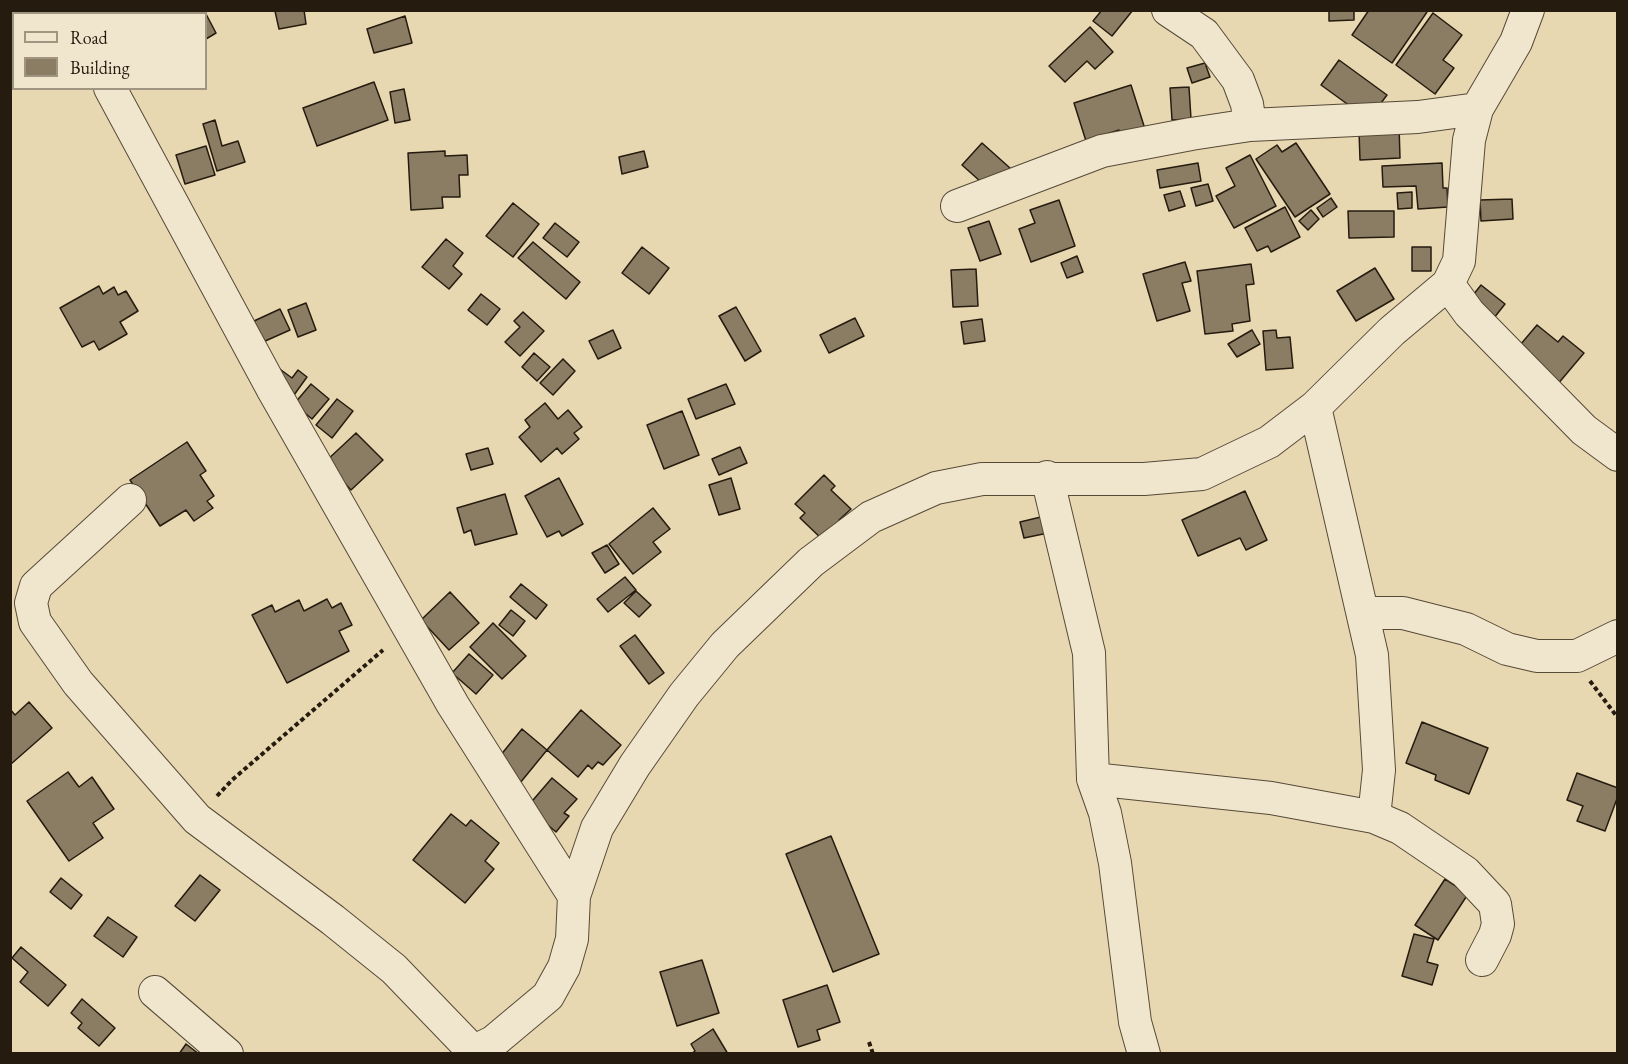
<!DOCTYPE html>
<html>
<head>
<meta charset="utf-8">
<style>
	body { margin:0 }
	#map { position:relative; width:1628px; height:1064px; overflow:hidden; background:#e8d8b2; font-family:"EB Garamond",serif }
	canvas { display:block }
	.frame { position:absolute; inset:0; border:12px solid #251b0f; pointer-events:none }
	.legend { position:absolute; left:12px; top:12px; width:195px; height:78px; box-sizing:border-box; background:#f0e6cd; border:2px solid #9f9581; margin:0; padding:8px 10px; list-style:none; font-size:18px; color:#251b0f }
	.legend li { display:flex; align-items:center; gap:12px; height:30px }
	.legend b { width:30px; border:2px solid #9f9581 }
</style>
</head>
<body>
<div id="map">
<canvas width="1628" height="1064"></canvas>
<div class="frame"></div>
<ul class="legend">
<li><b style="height:8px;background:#f0e6cd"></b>Road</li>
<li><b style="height:16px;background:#8a7d64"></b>Building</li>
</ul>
</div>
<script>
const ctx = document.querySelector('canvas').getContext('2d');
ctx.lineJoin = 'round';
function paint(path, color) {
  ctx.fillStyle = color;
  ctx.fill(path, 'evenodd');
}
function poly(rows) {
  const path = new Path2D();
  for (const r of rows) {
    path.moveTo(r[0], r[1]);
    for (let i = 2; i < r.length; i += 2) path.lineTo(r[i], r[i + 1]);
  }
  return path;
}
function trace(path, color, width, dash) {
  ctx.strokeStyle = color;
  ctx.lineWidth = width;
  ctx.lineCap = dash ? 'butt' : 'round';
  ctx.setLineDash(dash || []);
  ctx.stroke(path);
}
const building = poly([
	[176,10,203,10,205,14,177,14,176,10],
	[304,10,306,24,279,29,275,11,304,10],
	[1102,10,1133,10,1112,36,1093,21,1102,10],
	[1329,10,1354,10,1354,20,1329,21,1329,10],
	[1369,10,1424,10,1427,12,1392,63,1352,35,1369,10],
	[1433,13,1462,35,1443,60,1454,68,1435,94,1396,65,1433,13],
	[206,14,216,33,206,39,206,14],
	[405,16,412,43,374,53,367,29,405,16],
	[1090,27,1113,52,1095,69,1087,61,1065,82,1049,66,1090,27],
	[1339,60,1387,95,1375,111,1361,114,1321,85,1339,60],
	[1205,63,1210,77,1192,83,1187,68,1205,63],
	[374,82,388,120,317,146,303,108,374,82],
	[1131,85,1145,129,1121,137,1119,130,1086,141,1074,103,1131,85],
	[1189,87,1191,119,1172,120,1170,88,1189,87],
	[404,89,410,120,395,123,390,92,404,89],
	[215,120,222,146,238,141,245,162,217,171,203,124,215,120],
	[1399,125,1400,158,1360,160,1359,131,1399,125],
	[982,143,1010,168,990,190,962,165,982,143],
	[1296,143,1330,194,1295,217,1256,159,1277,145,1282,152,1296,143],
	[206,146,215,175,185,184,176,155,206,146],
	[445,151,445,156,467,155,468,175,459,175,460,197,442,197,443,208,411,210,408,153,445,151],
	[644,151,648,167,622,174,619,157,644,151],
	[1250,155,1276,206,1234,228,1216,196,1235,186,1226,168,1250,155],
	[1198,163,1201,181,1160,188,1157,170,1198,163],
	[1442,163,1443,188,1447,188,1448,207,1418,209,1416,186,1383,187,1382,166,1442,163],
	[1208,184,1213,201,1196,206,1191,188,1208,184],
	[1180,191,1185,206,1169,211,1164,195,1180,191],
	[1412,192,1412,208,1398,209,1397,193,1412,192],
	[1331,198,1337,207,1323,217,1317,208,1331,198],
	[1512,199,1513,219,1481,221,1480,200,1512,199],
	[1059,200,1075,246,1031,262,1019,229,1035,223,1030,210,1059,200],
	[513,203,539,224,513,257,486,236,513,203],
	[1285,207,1300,237,1271,252,1268,246,1257,251,1245,228,1285,207],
	[1311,210,1319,219,1308,230,1299,221,1311,210],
	[1348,211,1394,211,1394,237,1349,238,1348,211],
	[989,221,1001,254,980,261,968,228,989,221],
	[555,223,579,242,567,257,543,238,555,223],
	[446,239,463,253,453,266,462,274,449,289,422,267,446,239],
	[533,242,580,282,566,299,518,258,533,242],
	[642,247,669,268,649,294,622,273,642,247],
	[1412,247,1431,247,1431,271,1412,271,1412,247],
	[1077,256,1083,272,1067,278,1061,263,1077,256],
	[1185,262,1191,281,1182,283,1190,311,1157,321,1143,274,1185,262],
	[1251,264,1254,284,1246,285,1250,321,1232,324,1233,331,1205,334,1197,271,1251,264],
	[1375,268,1394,299,1356,321,1337,291,1375,268],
	[976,269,978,306,953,307,951,270,976,269],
	[1481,285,1505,304,1490,323,1466,304,1481,285],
	[99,286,103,294,114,287,118,295,126,291,138,311,120,322,127,334,99,350,94,341,82,347,60,308,99,286],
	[481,294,500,309,487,325,468,310,481,294],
	[306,303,316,330,298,337,288,310,306,303],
	[736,307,761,351,745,361,719,316,736,307],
	[280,309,290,330,263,342,254,321,280,309],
	[523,312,544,331,520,356,505,342,520,327,514,321,523,312],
	[855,318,864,336,829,353,820,335,855,318],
	[982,319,985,341,964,344,961,322,982,319],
	[1537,325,1558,342,1563,336,1584,353,1557,385,1515,351,1537,325],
	[613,330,621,348,598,359,589,341,613,330],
	[1252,330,1260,344,1237,357,1228,344,1252,330],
	[1276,330,1277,338,1290,337,1293,368,1266,370,1263,331,1276,330],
	[534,353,550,367,537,381,522,367,534,353],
	[563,359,575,371,553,395,540,383,563,359],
	[277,367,292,378,298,370,307,377,294,395,277,367],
	[311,384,329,399,312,419,294,404,311,384],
	[726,384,735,404,696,419,688,399,726,384],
	[337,399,353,411,332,438,316,425,337,399],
	[545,403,558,419,568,410,582,427,574,433,579,439,562,454,557,448,541,462,519,437,530,427,525,420,545,403],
	[682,411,699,455,664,469,647,425,682,411],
	[356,433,383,460,351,490,325,462,356,433],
	[187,442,206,471,200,475,214,496,207,501,213,508,194,521,186,510,160,526,130,480,187,442],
	[740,447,747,463,719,475,712,459,740,447],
	[488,448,493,464,471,470,466,454,488,448],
	[824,475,835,486,831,490,851,509,839,520,843,524,825,542,800,518,805,513,795,504,824,475],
	[559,478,583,524,562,536,559,531,547,537,525,496,559,478],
	[731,478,740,509,719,515,709,485,731,478],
	[1245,491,1267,540,1246,550,1240,538,1198,556,1182,520,1245,491],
	[505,494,517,534,475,545,471,530,464,533,457,508,505,494],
	[653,508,670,529,653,542,661,552,633,574,609,544,653,508],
	[1045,516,1048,533,1024,538,1020,522,1045,516],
	[607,545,619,564,605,573,592,553,607,545],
	[625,577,636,590,608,612,597,599,625,577],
	[521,584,547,605,536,619,510,597,521,584],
	[636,591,651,605,639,617,624,603,636,591],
	[450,592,479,623,449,650,421,620,450,592],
	[327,599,332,608,341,603,352,625,339,631,349,651,287,683,252,615,272,605,275,612,299,600,304,611,327,599],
	[511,610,525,621,513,636,499,625,511,610],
	[493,623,526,656,502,679,470,647,493,623],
	[635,635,664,673,649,684,620,646,635,635],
	[469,654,493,675,476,694,452,673,469,654],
	[29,702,52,728,11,764,10,709,15,715,29,702],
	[581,710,621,745,603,765,598,762,592,769,588,765,578,777,547,750,581,710],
	[1422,722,1488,748,1469,794,1435,780,1436,775,1406,763,1422,722],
	[522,729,547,750,520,783,495,762,522,729],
	[68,772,79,787,92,777,114,809,93,823,103,838,69,861,27,801,68,772],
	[1577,773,1618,788,1618,796,1605,831,1577,821,1583,806,1567,800,1577,773],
	[552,778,577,799,564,813,569,816,556,832,527,807,552,778],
	[451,814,466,826,471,820,499,843,485,861,494,869,465,903,413,860,451,814],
	[831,836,879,954,833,972,786,854,831,836],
	[200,875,220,890,195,921,175,906,200,875],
	[61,878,82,895,71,909,50,892,61,878],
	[1445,879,1468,894,1438,940,1415,925,1445,879],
	[108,917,137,937,123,957,94,936,108,917],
	[1414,934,1434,939,1427,962,1438,965,1432,985,1402,976,1414,934],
	[21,947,66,985,48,1006,20,982,28,972,12,958,21,947],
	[702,960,719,1013,677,1026,660,972,702,960],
	[827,985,840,1022,817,1030,820,1040,798,1047,783,1000,827,985],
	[82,999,115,1028,99,1046,78,1028,82,1023,71,1013,82,999],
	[713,1029,728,1054,691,1054,695,1051,691,1044,713,1029],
	[186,1044,199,1054,179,1054,186,1044]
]);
const path = poly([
	[1590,681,1618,718],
	[217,796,232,780,383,650],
	[869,1042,873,1054]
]);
const minor = poly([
	[68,10,69,14],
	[1168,10,1204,34,1238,80,1247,104,1250,125],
	[127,14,130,10],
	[110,88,272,388,453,705,574,896,572,939,564,967,548,996,493,1042,468,1054],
	[957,206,1102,151,1191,134,1250,125,1418,117,1477,109],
	[1448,284,1469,313,1584,430,1618,455],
	[1315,407,1372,655,1379,770,1374,817],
	[1047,477,1089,653,1093,779,1105,813,1115,863,1135,1022,1144,1054],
	[130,500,36,586,31,603,35,622,78,683,197,819,333,920,394,969,473,1051],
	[1364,613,1403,613,1466,629,1507,649,1537,656,1577,656,1618,636],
	[1093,779,1271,798,1374,817,1400,828,1465,872,1495,904,1498,924,1495,935,1482,960],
	[574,896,597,828,635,765,684,695,725,645,811,562,871,517,936,488,982,479,1144,479,1202,474,1269,442,1315,407,1392,331,1448,284,1459,261,1469,140,1477,109,1516,42,1528,10],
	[155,992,227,1054]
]);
paint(building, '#8a7d64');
trace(building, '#251b0f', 1.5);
trace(minor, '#564a38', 34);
trace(path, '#251b0f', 4, [4.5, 3]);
trace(minor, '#f0e6cd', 32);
</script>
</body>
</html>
